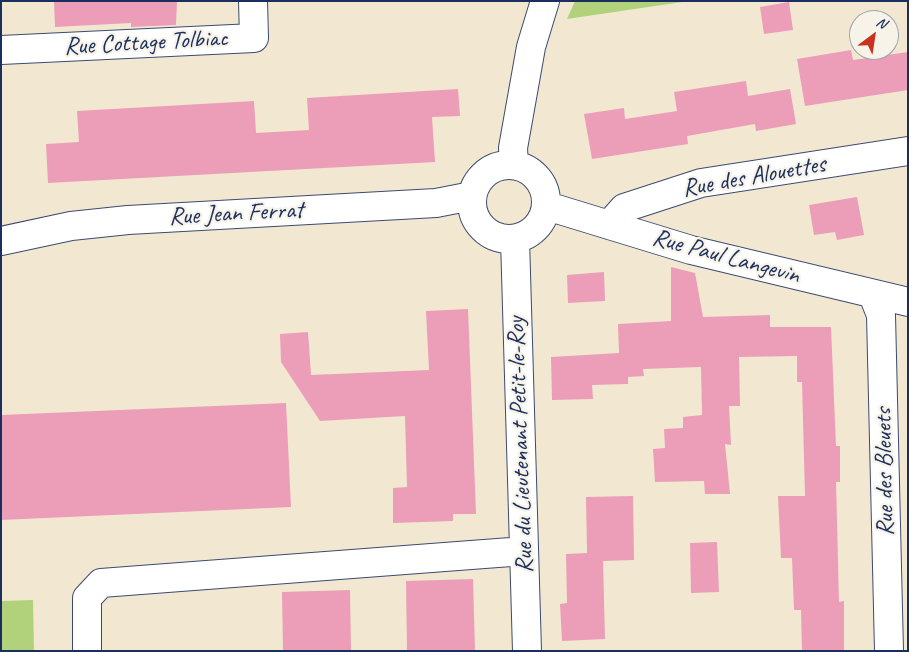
<!DOCTYPE html>
<html>
<head>
<meta charset="utf-8">
<style>
	body { margin:0 }
	#map { position:relative; width:909px; height:652px; overflow:hidden; background:#f2e8d2; font-family:Caveat,sans-serif }
	canvas { display:block }
	.frame { position:absolute; inset:0; border:2px solid #1b2f5e; pointer-events:none }
	.north { position:absolute; left:849px; top:10px; width:50px; height:50px; box-sizing:border-box; background:#f7f3e8; border:1px solid #9fa5b1; border-radius:50%; rotate:31deg; font-size:14px; font-weight:700; line-height:20px; text-align:center; color:#1b2f5e }
	.north::after { content:''; display:block; margin:auto; width:18px; height:22px; background:#c8321e; clip-path:polygon(50% 0,100% 100%,50% 72%,0 100%) }
</style>
</head>
<body>
<div id="map">
<canvas width="909" height="652"></canvas>
<div class="frame"></div>
<div class="north">N</div>
</div>
<script>
const ctx = document.querySelector('canvas').getContext('2d');
ctx.lineJoin = 'round';
function paint(path, color) {
  ctx.fillStyle = color;
  ctx.fill(path, 'evenodd');
}
function poly(rows) {
  const path = new Path2D();
  for (const r of rows) {
    if (r.length === 3) {
      path.moveTo(r[0] + r[2], r[1]);
      path.arc(r[0], r[1], r[2], 0, 2 * Math.PI);
      continue;
    }
    path.moveTo(r[0], r[1]);
    for (let i = 2; i < r.length; i += 2) path.lineTo(r[i], r[i + 1]);
  }
  return path;
}
function trace(path, color, width, dash) {
  ctx.strokeStyle = color;
  ctx.lineWidth = width;
  ctx.lineCap = dash ? 'butt' : 'round';
  ctx.setLineDash(dash || []);
  ctx.stroke(path);
}
function write(font, color, halo, rows, align = 'center') {
  ctx.font = font + ' Caveat,sans-serif';
  ctx.lineWidth = 4.5;
  ctx.setLineDash([]);
  ctx.textBaseline = 'middle';
  ctx.strokeStyle = halo;
  ctx.fillStyle = color;
  for (const [text, x, y, turn = 0] of rows) {
    ctx.save();
    ctx.translate(x, y);
    ctx.rotate((+turn || 0) * Math.PI / 180);
    ctx.textAlign = isNaN(turn) ? turn : align;
    if (halo) ctx.strokeText(text, 0, 0);
    ctx.fillText(text, 0, 0);
    ctx.restore();
  }
}
const green = poly([
	[575,1,689,1,567,19],
	[33,600,34,651,1,651,1,601]
]);
const building = poly([
	[54,1,177,1,176,25,131,27,131,23,55,27],
	[789,2,793,30,764,34,760,7],
	[851,50,853,60,908,52,908,90,805,106,797,59],
	[746,81,748,96,790,89,796,124,756,131,755,124,687,136,688,144,592,159,584,114,624,108,625,119,677,111,674,92],
	[458,89,460,116,432,117,435,162,48,183,46,144,79,142,77,111,254,101,256,133,309,130,307,98],
	[857,197,864,235,837,240,835,232,814,235,809,205],
	[671,267,695,273,703,317,770,315,770,327,831,327,836,446,840,446,840,482,836,482,839,602,844,601,844,651,802,651,801,610,794,610,792,558,781,558,778,496,805,496,802,382,797,382,797,356,739,357,740,406,729,406,731,445,725,444,730,494,705,494,704,481,655,482,653,449,665,448,664,429,683,428,683,417,702,415,701,367,643,369,644,376,628,377,628,384,592,385,593,399,552,400,551,357,619,353,618,324,671,321],
	[604,272,605,301,568,303,567,275],
	[468,309,476,514,453,514,453,521,393,523,393,488,407,487,405,416,320,421,281,362,280,334,308,332,311,375,429,370,426,311],
	[286,403,291,507,1,520,1,415],
	[633,496,634,560,603,561,605,639,562,641,560,604,567,603,566,554,587,553,586,497],
	[717,542,719,592,691,593,690,543],
	[473,579,475,651,407,651,406,581],
	[350,590,351,651,283,651,282,592]
]);
const minor = poly([
	[1,50,254,38,253,1],
	[509,202,37],
	[514,165,513,148,531,47,545,1],
	[547,206,691,250,908,302],
	[609,225,624,208,701,183,908,151],
	[515,239,527,651],
	[1,241,71,226,128,220,436,203,472,196],
	[873,295,881,315,889,651],
	[87,651,87,598,101,583,524,551]
]);
const streetNames = [
	["Rue Cottage Tolbiac",146,43,-3],
	["Rue des Alouettes",754,177,-10],
	["Rue Jean Ferrat",236,214,-3],
	["Rue Paul Langevin",726,257,15],
	["Rue du Lieutenant Petit-le-Roy",521,445,-92],
	["Rue des Bleuets",885,472,-91]
];
paint(green, '#b1d27b');
paint(building, '#ec9db8');
trace(minor, '#3b4b6f', 30);
trace(minor, '#fff', 28);
write('25px', '#1b2f5e', '#f7f3e8', streetNames);
</script>
</body>
</html>
